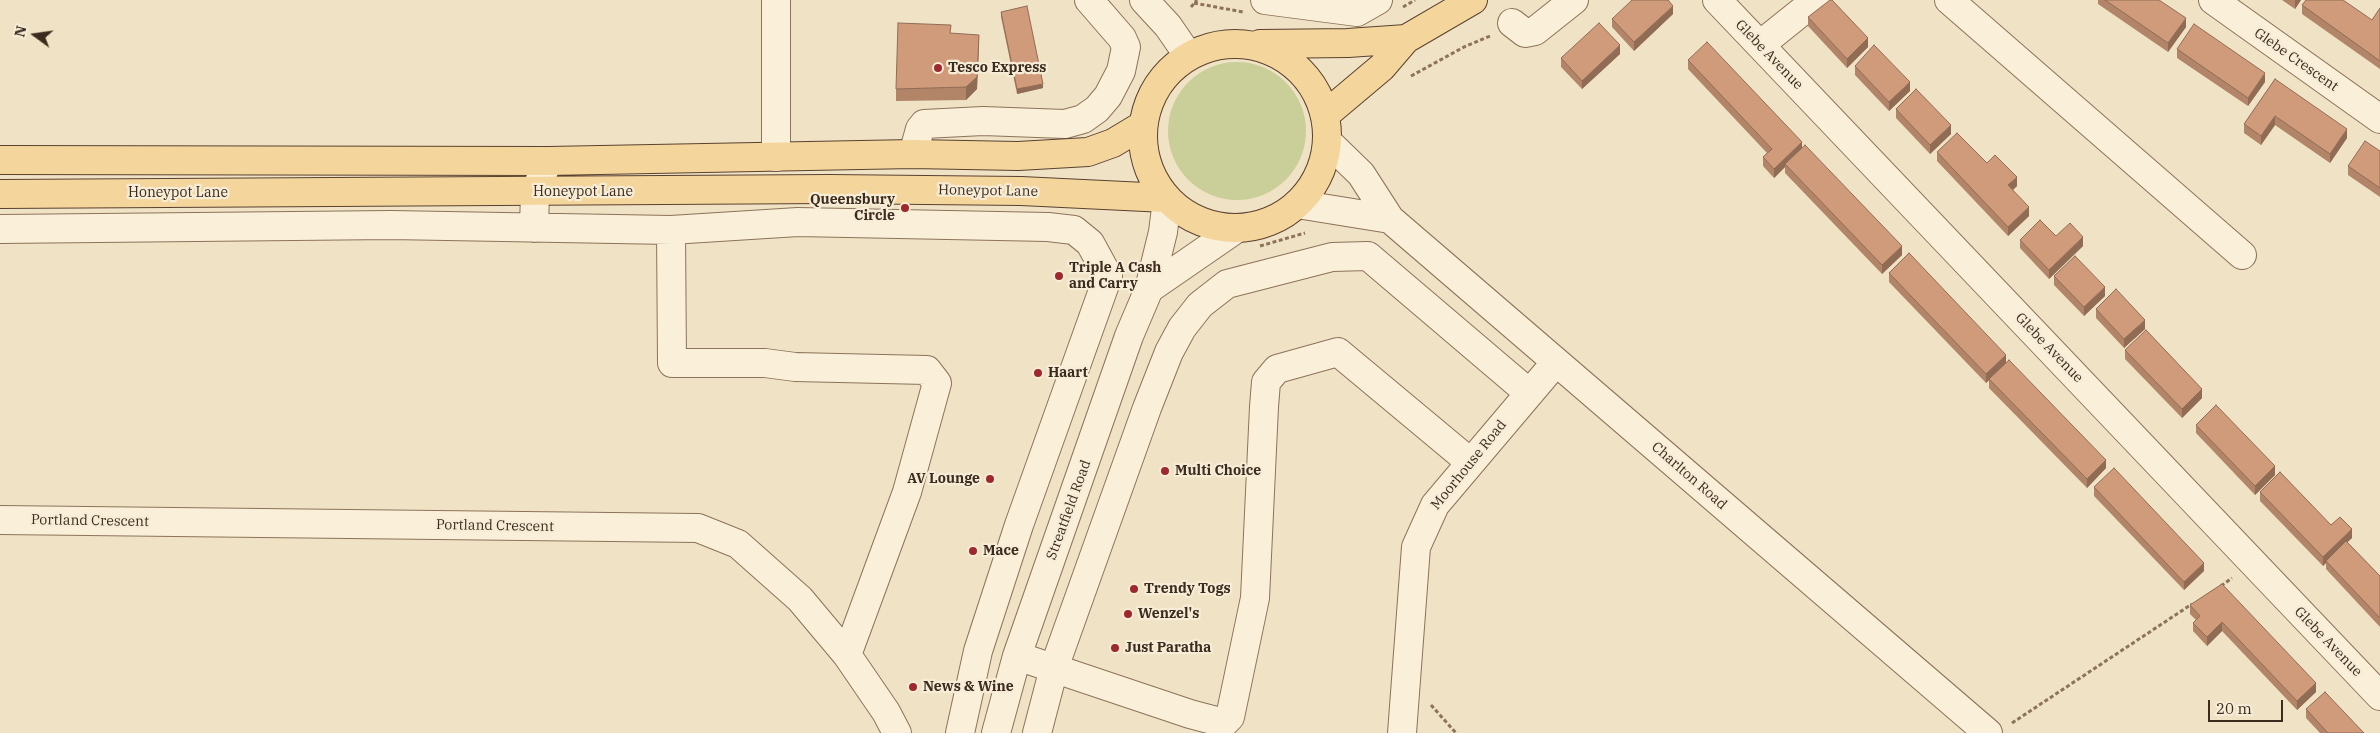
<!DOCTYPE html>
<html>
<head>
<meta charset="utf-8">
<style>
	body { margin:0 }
	#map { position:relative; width:2380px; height:733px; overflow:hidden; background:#f0e2c5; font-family:"IBM Plex Serif",serif }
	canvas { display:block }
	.north { position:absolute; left:10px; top:10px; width:50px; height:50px; -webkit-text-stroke:4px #f7ecd5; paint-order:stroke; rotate:284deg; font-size:14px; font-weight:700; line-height:20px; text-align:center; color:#3b2c1f }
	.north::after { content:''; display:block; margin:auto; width:18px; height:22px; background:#3b2c1f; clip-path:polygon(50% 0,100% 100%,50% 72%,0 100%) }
	.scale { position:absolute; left:2208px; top:700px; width:75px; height:22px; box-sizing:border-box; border:2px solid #3b2c1f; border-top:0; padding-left:6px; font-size:15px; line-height:18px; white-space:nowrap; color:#3b2c1f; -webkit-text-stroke:4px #f7ecd5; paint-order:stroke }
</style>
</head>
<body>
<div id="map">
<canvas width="2380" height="733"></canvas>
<div class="north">N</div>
<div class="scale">20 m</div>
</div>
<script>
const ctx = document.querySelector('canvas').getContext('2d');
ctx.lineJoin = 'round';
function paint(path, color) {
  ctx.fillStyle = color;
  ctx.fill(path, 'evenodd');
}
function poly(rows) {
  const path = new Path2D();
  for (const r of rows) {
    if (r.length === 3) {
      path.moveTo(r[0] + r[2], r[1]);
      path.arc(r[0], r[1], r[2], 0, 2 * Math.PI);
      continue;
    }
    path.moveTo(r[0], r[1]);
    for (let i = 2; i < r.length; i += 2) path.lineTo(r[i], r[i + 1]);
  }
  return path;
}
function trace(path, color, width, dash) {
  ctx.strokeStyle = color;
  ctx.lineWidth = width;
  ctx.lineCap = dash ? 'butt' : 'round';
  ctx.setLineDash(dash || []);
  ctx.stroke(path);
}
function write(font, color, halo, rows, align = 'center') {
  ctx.font = font + ' "IBM Plex Serif",serif';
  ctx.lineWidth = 4.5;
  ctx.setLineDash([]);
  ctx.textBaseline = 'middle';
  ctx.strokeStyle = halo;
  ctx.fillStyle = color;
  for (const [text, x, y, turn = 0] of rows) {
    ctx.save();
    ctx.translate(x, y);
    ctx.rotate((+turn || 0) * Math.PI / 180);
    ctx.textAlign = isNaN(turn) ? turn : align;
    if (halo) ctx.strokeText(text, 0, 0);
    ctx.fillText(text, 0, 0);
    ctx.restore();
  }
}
const green = poly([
	[1237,131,69]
]);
const path = poly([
	[1194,3,1243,12],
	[1191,7,1197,0],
	[1403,7,1415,0],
	[1411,76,1464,47,1490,36],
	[1260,246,1305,233],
	[2221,586,2232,578],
	[1431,705,1456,733],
	[2012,723,2192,604]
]);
const minor = poly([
	[1144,0,1168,26,1188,55],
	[1265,0,1357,12,1378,0],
	[1717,0,2380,696],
	[1949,0,2242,255],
	[2213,0,2380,119],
	[1512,23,1525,33,1535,31,1574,0],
	[1760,45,1816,0],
	[1327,141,1361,174,1390,219,1988,733],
	[913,154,920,129,924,124,983,121,1065,124,1083,119,1097,109,1108,96,1121,71,1126,47,1122,38,1089,0],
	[776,157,776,0],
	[1297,204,1390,219],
	[534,228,535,192,548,161],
	[0,229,391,225,671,230,798,222,1048,227,1074,230,1090,243,1108,276,1019,525,978,651,960,733],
	[671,230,672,363,765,363,795,367,927,370,937,383,907,492,847,655],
	[1149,289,1236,229],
	[0,520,698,528,738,544,800,599,847,655,886,712,897,733],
	[1017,656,1190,714,1224,723,1230,717,1255,598,1264,407,1266,382,1277,369,1338,352,1470,462],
	[996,733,1017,656,1129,336,1149,289,1163,232,1167,200],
	[1037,733,1054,668,1147,408,1169,352,1182,328,1200,305,1227,284,1332,257,1368,256,1529,393],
	[1402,733,1416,547,1435,505,1556,362]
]);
const major = poly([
	[1235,136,92],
	[1260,44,1348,43,1406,39],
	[1325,115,1382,67,1406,39,1473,0],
	[0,160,548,161,913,154,1018,156,1088,152,1113,143,1143,125],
	[0,194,830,189,1021,191,1166,198]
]);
const wall = poly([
	[2098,0,2159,0,2186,27,2168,52,2098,4],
	[2282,0,2301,0,2295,9],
	[2302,5,2372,20,2380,8,2380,69,2302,14],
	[1001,12,1043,88,1017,94,1001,17],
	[1673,14,1634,51,1612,27,1612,19],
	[1808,17,1868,47,1847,68,1808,26],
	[951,33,979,48,977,89,966,100,896,101,896,89],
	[2177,49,2265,82,2248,106,2177,58],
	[1620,54,1582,89,1561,67,1561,58],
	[1688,60,1802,148,1902,255,1882,274,1785,173,1785,167,1774,178,1763,166,1763,157,1767,153,1688,69],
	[1855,66,1910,91,1889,111,1855,75],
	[2275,79,2347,138,2330,163,2275,125,2261,145,2244,133,2244,124],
	[1896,109,1951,134,1930,154,1896,118],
	[2380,151,2380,197,2348,175,2348,166],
	[1937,152,1987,163,2017,186,2013,190,2029,216,2008,236,1937,161],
	[2056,236,2083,246,2049,279,2020,248,2020,240],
	[1889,273,2006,363,2106,468,2087,488,1989,388,1989,380,1986,383,1889,282],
	[2054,276,2105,296,2084,316,2054,285],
	[2096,309,2145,329,2124,348,2096,318],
	[2125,350,2202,398,2182,418,2125,359],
	[2196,425,2275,475,2255,495,2196,433],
	[2094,487,2204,571,2184,590,2094,496],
	[2260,492,2331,525,2352,538,2347,542,2380,576,2380,627,2326,569,2326,563,2323,566,2260,501],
	[2222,584,2316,692,2297,710,2222,631,2207,646,2193,631,2193,623,2196,620,2190,614,2190,605],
	[2306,709,2364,733,2320,733,2306,718]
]);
const shadedWall = poly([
	[2295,0,2301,0,2295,9],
	[1673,6,1673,14,1634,51,1634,42],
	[2186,18,2186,27,2168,52,2168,43],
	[979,35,977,89,966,100,966,87],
	[1868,38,1868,47,1847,68,1847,59],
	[1620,45,1620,54,1582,89,1582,81],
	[2265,73,2265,82,2248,106,2248,98],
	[1910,82,1910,91,1889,111,1889,102],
	[1043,84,1043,88,1017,94,1017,89],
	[2275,116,2275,125,2261,145,2261,136],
	[1951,125,1951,134,1930,154,1930,145],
	[2347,129,2347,138,2330,163,2330,154],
	[1802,142,1802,151,1785,164,1785,167,1774,178,1774,169],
	[2017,177,2017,186,2008,194,2008,185],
	[2029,207,2029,216,2008,236,2008,227],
	[2083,237,2083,246,2049,279,2049,270],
	[1902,246,1902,255,1882,274,1882,265],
	[2105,287,2105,296,2084,316,2084,307],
	[2145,320,2145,329,2124,348,2124,339],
	[2006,355,2006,364,1986,383,1986,374],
	[2202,389,2202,398,2182,418,2182,409],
	[2106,460,2106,468,2087,488,2087,479],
	[2275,466,2275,475,2255,495,2255,486],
	[2352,529,2352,538,2327,562,2326,561,2326,563,2323,566,2323,557],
	[2204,563,2204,571,2184,590,2184,582],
	[2222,622,2222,631,2207,646,2207,637],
	[2316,683,2316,692,2297,710,2297,701]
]);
const building = poly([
	[1632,0,1668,0,1673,6,1634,42,1612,19,1632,0],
	[1830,0,1832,0,1868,38,1847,59,1808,17,1830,0],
	[2105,0,2159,0,2186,18,2168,43,2105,0],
	[2306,0,2343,0,2372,20,2380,8,2380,61,2302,5,2306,0],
	[1027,6,1043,84,1017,89,1001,12,1027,6],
	[898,23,951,25,950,33,979,35,977,77,966,87,896,89,898,23],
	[1599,23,1620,45,1582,81,1561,58,1599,23],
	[2194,24,2265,73,2248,98,2177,49,2194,24],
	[1707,42,1802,142,1774,169,1763,157,1772,149,1688,60,1707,42],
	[1874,45,1910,82,1889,102,1855,66,1874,45],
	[2275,79,2347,129,2330,154,2275,116,2261,136,2244,124,2275,79],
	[1916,89,1951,125,1930,145,1896,109,1916,89],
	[1957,133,1987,163,1995,155,2017,177,2008,185,2029,207,2008,227,1937,152,1957,133],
	[2365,141,2380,151,2380,188,2348,166,2365,141],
	[1805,145,1902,246,1882,265,1785,164,1805,145],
	[2040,220,2056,236,2070,223,2083,237,2049,270,2020,240,2040,220],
	[1909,253,2006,355,1986,374,1889,273,1909,253],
	[2075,256,2105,287,2084,307,2054,276,2075,256],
	[2116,289,2145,320,2124,339,2096,309,2116,289],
	[2146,330,2202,389,2182,409,2125,350,2146,330],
	[2009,360,2106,460,2087,479,1989,379,2009,360],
	[2216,405,2275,466,2255,486,2196,425,2216,405],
	[2114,468,2204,563,2184,582,2094,487,2114,468],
	[2280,472,2331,525,2340,517,2352,529,2323,557,2260,492,2280,472],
	[2346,541,2380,576,2380,618,2326,561,2346,541],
	[2222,584,2316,683,2297,701,2222,622,2207,637,2193,623,2200,616,2190,605,2222,584],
	[2325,692,2364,733,2328,733,2306,709,2325,692]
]);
const markers = [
	[938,68,5,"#9d282d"],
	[905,208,5,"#9d282d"],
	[1059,276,5,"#9d282d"],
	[1038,373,5,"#9d282d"],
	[1165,471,5,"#9d282d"],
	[990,479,5,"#9d282d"],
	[973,551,5,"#9d282d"],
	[1134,589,5,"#9d282d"],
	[1128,614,5,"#9d282d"],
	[1115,648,5,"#9d282d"],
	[913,687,5,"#9d282d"]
];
const streetNames = [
	["Glebe Avenue",1769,55,46],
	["Glebe Crescent",2296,60,35],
	["Honeypot Lane",988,191,1],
	["Honeypot Lane",583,192],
	["Honeypot Lane",178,193],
	["Glebe Avenue",2049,348,46],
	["Moorhouse Road",1469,465,-51],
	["Charlton Road",1689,476,41],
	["Streatfield Road",1069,510,-70],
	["Portland Crescent",90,521,1],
	["Portland Crescent",495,526,1],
	["Glebe Avenue",2328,642,46]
];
const poiNames = [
	["Tesco Express",948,68],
	["Queensbury",895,200,"right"],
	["Circle",895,216,"right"],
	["Triple A Cash",1069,268],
	["and Carry",1069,284],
	["Haart",1048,373],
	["Multi Choice",1175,471],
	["AV Lounge",980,479,"right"],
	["Mace",983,551],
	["Trendy Togs",1144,589],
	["Wenzel's",1138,614],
	["Just Paratha",1125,648],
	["News & Wine",923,687]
];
paint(green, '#cacf99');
trace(minor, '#8c735a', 30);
trace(major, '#5a412f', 30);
trace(path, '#8c735a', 3, [4, 2.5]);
trace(minor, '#faefd9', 28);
trace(major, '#f4d69d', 28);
paint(wall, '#b28569');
paint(shadedWall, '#916c55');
paint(building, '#cf9b7a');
trace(building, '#916c55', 1);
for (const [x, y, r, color] of markers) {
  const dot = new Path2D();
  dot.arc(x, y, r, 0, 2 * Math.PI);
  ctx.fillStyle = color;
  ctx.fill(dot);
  trace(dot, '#f7ecd5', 2);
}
write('14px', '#3b2c1f', '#f7ecd5', streetNames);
write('bold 14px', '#3b2c1f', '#f7ecd5', poiNames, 'left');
</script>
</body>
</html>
